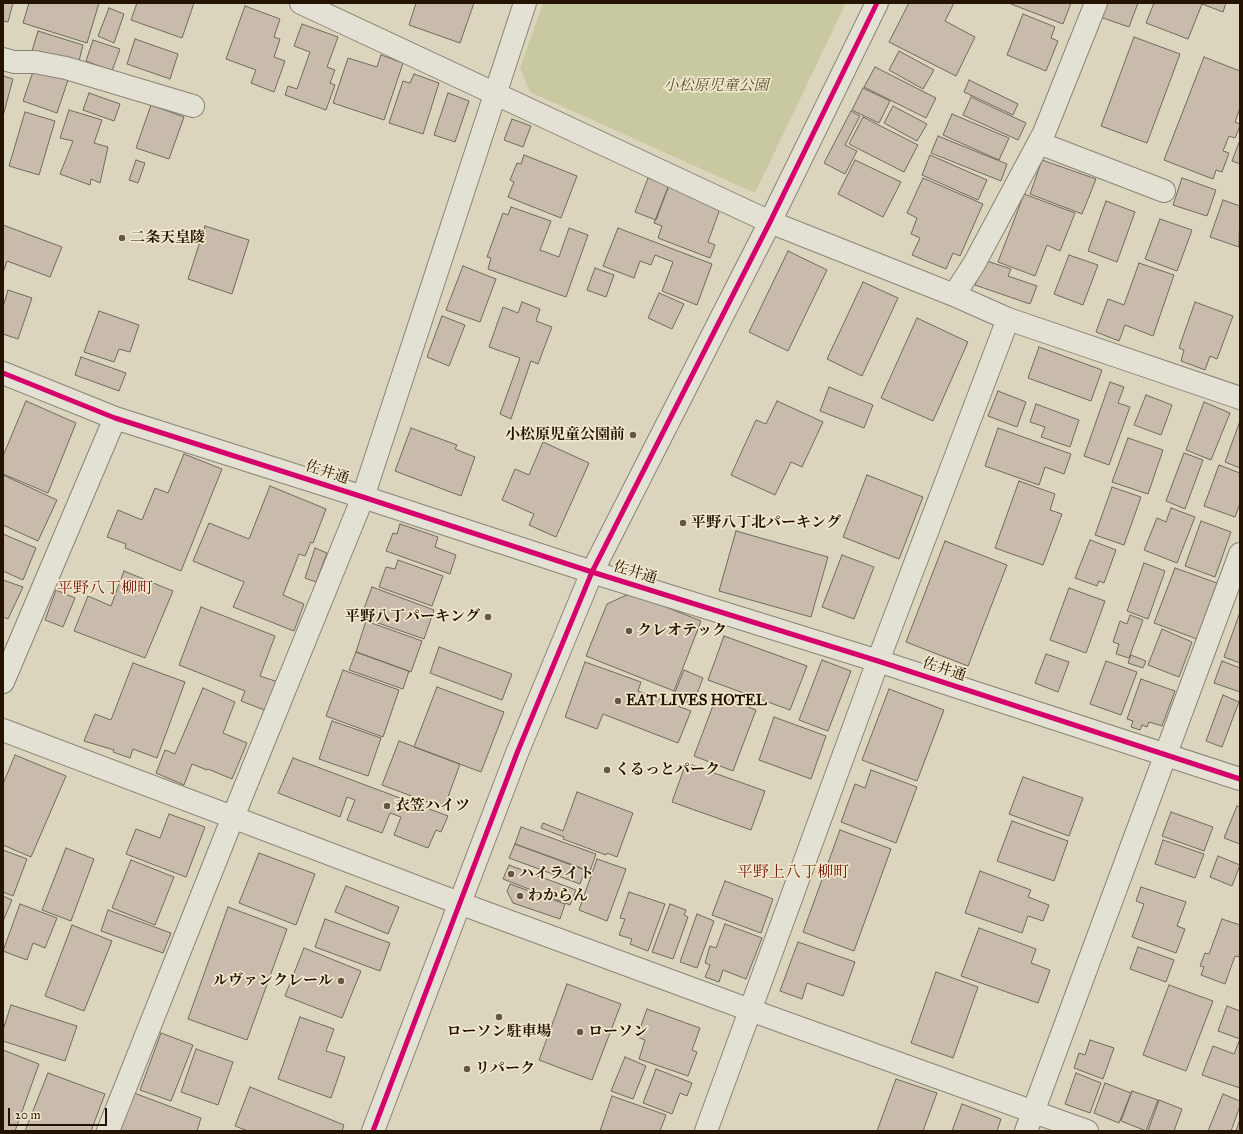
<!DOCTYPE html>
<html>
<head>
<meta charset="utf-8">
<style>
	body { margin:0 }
	#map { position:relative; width:1243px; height:1134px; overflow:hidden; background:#dbd5be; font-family:"IM FELL Great Primer",serif }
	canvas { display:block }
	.frame { position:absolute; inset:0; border:4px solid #241301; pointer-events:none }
	.scale { position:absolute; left:8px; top:1108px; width:99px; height:18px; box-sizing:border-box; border:2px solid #241301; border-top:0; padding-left:5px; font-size:12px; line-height:14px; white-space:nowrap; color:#241301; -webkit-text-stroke:3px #f0e8cc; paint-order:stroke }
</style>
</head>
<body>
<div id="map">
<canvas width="1243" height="1134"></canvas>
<div class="frame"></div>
<div class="scale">20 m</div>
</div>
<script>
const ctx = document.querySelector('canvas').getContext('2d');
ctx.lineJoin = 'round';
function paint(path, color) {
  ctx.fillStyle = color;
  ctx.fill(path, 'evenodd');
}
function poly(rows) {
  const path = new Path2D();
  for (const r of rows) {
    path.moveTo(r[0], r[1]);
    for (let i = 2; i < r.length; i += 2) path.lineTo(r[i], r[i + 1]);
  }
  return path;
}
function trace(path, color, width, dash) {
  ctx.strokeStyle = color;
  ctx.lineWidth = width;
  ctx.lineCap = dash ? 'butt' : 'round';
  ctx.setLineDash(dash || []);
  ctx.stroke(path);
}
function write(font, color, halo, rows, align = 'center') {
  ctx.font = font + ' "IM FELL Great Primer","Noto Serif JP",serif';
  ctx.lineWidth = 3.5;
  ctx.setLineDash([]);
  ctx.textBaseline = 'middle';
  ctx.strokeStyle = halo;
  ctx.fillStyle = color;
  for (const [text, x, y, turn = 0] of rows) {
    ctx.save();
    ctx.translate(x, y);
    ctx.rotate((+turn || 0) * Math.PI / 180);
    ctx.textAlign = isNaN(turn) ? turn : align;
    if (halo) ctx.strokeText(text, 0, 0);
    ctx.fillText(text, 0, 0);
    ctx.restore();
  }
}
const green = poly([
	[543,3,846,3,755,193,530,92,520,68]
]);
const building = poly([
	[3,3,13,3,8,22,3,21,3,3],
	[29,3,99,3,87,43,23,23,29,3],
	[137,3,194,3,182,38,131,20,137,3],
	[416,3,474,3,460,43,409,25,416,3],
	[909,3,954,3,945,21,975,37,956,76,889,42,909,3],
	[1011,3,1071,3,1063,24,1011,4,1011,3],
	[1105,3,1138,3,1129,27,1100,17,1105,3],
	[1154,3,1226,3,1223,12,1202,4,1188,39,1146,23,1154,3],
	[245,6,280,19,274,37,280,39,274,57,285,61,274,92,251,83,256,70,226,59,245,6],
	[109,8,124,14,114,43,98,36,109,8],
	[1023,14,1055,27,1051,38,1058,41,1046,71,1007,55,1023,14],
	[302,24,338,37,327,67,335,70,330,83,335,85,326,110,285,95,288,86,297,89,310,52,294,46,302,24],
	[38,31,83,45,78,65,32,51,38,31],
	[1134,37,1180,54,1147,143,1101,126,1134,37],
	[135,39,178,54,170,79,127,64,135,39],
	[93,40,120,49,112,71,86,61,93,40],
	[899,51,934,70,923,89,889,70,899,51],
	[381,55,403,63,384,120,333,103,348,58,377,67,381,55],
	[1204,57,1240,71,1240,108,1235,122,1240,124,1240,126,1235,138,1229,136,1223,151,1229,153,1222,172,1216,170,1213,179,1164,160,1204,57],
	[35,66,69,77,57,113,23,101,35,66],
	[875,67,936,98,926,118,864,87,875,67],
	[414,74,439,83,423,134,389,123,403,81,410,83,414,74],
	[3,76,13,79,3,116,3,76],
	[969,80,1018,104,1013,115,964,92,969,80],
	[863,88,890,101,879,123,852,110,863,88],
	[89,93,120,104,114,121,83,110,89,93],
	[448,93,469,101,455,142,434,135,448,93],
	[971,97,1026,123,1018,140,963,115,971,97],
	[151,105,184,117,169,159,136,148,151,105],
	[893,106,927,124,917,141,884,123,893,106],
	[69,110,102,120,94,143,108,147,100,183,91,179,90,185,60,174,73,141,60,138,69,110],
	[851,111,860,116,845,145,857,151,845,174,824,163,851,111],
	[25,112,55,121,39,175,9,166,25,112],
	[952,114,1009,138,999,160,943,135,952,114],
	[863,117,918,145,904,172,849,144,863,117],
	[512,119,531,126,523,147,504,140,512,119],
	[938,136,1007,164,1001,181,931,153,938,136],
	[1240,140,1240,164,1232,161,1240,140],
	[524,155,577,176,561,218,508,197,514,182,510,180,517,163,521,164,524,155],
	[930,155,987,180,978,200,922,175,930,155],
	[136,160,145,163,138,183,129,180,136,160],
	[855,160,901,182,883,217,838,194,855,160],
	[1042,160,1096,179,1082,214,1030,194,1042,160],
	[648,178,669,185,656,220,635,212,648,178],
	[923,178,983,204,960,256,953,253,946,269,912,255,920,238,911,234,917,218,907,213,923,178],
	[1182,178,1216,190,1207,216,1173,205,1182,178],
	[669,185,721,206,708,242,715,245,710,258,658,238,662,226,654,223,669,185],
	[1024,194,1075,213,1060,251,1047,245,1035,276,998,262,1024,194],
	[1223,200,1240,206,1239,247,1210,237,1223,200],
	[1106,201,1135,212,1117,262,1088,251,1106,201],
	[511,207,551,221,540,250,559,257,569,228,588,235,566,297,488,269,491,258,487,257,503,213,508,215,511,207],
	[1160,219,1192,230,1177,271,1145,259,1160,219],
	[3,225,62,247,50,277,7,261,3,273,3,225],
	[205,226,249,240,232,294,188,279,205,226],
	[618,228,712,264,697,305,662,291,673,262,655,255,651,265,640,261,634,278,603,266,618,228],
	[788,251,827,270,788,351,749,332,788,251],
	[1069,255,1098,265,1083,305,1054,294,1069,255],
	[984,260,1011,269,1008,276,1037,286,1030,304,975,285,984,260],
	[1139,263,1174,275,1153,336,1125,325,1119,341,1096,332,1108,299,1124,305,1139,263],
	[463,266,496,279,480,322,446,310,463,266],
	[595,268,614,275,606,297,587,290,595,268],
	[863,282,898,298,862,376,827,359,863,282],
	[8,290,32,298,18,339,3,334,3,307,8,290],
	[659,293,684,304,672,329,648,318,659,293],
	[522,302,540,309,536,321,552,327,538,364,531,361,511,419,500,414,520,358,489,347,503,307,518,313,522,302],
	[1195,302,1233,316,1217,359,1210,356,1205,370,1181,361,1184,350,1179,348,1195,302],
	[99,311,139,325,130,352,119,349,114,362,84,352,99,311],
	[442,316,465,325,449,366,427,357,442,316],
	[917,318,968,342,933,421,881,398,917,318],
	[1039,347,1102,370,1091,401,1028,378,1039,347],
	[81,357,126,373,119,391,75,375,81,357],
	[1110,382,1124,387,1118,403,1130,407,1109,465,1084,456,1110,382],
	[829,387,873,405,864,428,820,411,829,387],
	[998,391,1026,402,1017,427,988,416,998,391],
	[1146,395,1172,405,1161,435,1134,425,1146,395],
	[26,401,76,423,48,493,3,474,3,456,26,401],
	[777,401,823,422,802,467,791,462,775,495,731,475,756,420,766,424,777,401],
	[1204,402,1230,413,1211,460,1186,450,1204,402],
	[1036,404,1079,420,1070,447,1041,437,1045,427,1030,422,1036,404],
	[1240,421,1240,468,1225,462,1240,421],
	[411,428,457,445,455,449,475,457,461,496,395,471,411,428],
	[998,428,1071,454,1064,474,1045,467,1039,485,985,466,998,428],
	[1128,438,1163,450,1148,494,1112,482,1128,438],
	[543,442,589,463,556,537,529,525,534,514,502,500,515,469,529,475,543,442],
	[1184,453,1203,460,1185,509,1166,501,1184,453],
	[184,454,222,469,181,571,125,548,126,544,107,537,118,510,142,520,155,488,168,493,184,454],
	[1219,465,1240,473,1240,503,1235,517,1204,506,1219,465],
	[3,475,57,500,38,541,3,525,3,475],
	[867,475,923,497,899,559,843,537,867,475],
	[1019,481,1055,494,1050,510,1062,514,1043,565,995,548,1019,481],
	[270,486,326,509,313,543,311,542,305,556,299,554,283,595,304,604,294,631,233,607,244,582,193,561,209,523,249,539,270,486],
	[1112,487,1141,497,1124,545,1095,535,1112,487],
	[1171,508,1195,517,1177,563,1144,550,1157,518,1166,522,1171,508],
	[1201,521,1231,532,1215,577,1185,566,1201,521],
	[400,524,438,537,435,547,456,555,450,574,386,551,393,533,397,534,400,524],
	[736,531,828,557,811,617,719,591,736,531],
	[3,534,36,548,23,580,3,571,3,534],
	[1090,540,1116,550,1104,583,1099,581,1097,586,1075,578,1090,540],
	[945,541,1007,565,968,666,906,642,945,541],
	[315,548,327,553,316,582,305,578,315,548],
	[842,555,874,567,854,619,822,607,842,555],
	[398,560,443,576,432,606,379,587,386,567,395,569,398,560],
	[1144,563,1165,571,1148,619,1127,611,1144,563],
	[1175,568,1217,583,1197,639,1154,623,1175,568],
	[124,571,173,591,145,658,74,631,88,596,111,606,124,571],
	[3,580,23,587,8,619,3,617,3,580],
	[372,587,434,610,424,639,361,617,372,587],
	[1069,588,1105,601,1086,653,1050,640,1069,588],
	[56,590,75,598,63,627,45,620,56,590],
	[631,593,701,621,674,691,586,656,607,604,631,593],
	[201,607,275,636,260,676,278,682,267,711,241,701,245,691,179,665,201,607],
	[1240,612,1240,663,1224,657,1240,612],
	[1130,615,1143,620,1129,658,1116,654,1119,644,1113,642,1120,621,1127,624,1130,615],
	[366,621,422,641,411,672,356,652,366,621],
	[1162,629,1192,642,1179,677,1148,665,1162,629],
	[724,636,807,666,790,710,708,680,724,636],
	[439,647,512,674,502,700,430,673,439,647],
	[356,652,409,671,403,689,349,670,356,652],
	[1046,654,1069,662,1058,692,1035,683,1046,654],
	[1131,655,1146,661,1143,668,1128,663,1131,655],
	[822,660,851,671,828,731,799,720,822,660],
	[1106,661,1137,672,1121,715,1090,704,1106,661],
	[1222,661,1240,668,1240,692,1214,683,1222,661],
	[585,662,641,682,638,691,691,711,678,743,603,714,597,729,565,717,585,662],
	[133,663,185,682,157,758,133,749,130,758,113,752,114,750,84,741,95,714,111,720,133,663],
	[343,670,399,690,383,737,326,716,343,670],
	[684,670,703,678,693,704,673,697,684,670],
	[1141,679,1175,691,1162,726,1149,722,1147,727,1142,725,1140,730,1131,727,1133,721,1127,719,1141,679],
	[437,687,504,712,481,772,414,747,437,687],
	[203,688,235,702,223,733,247,743,232,779,208,769,207,770,192,764,184,785,156,773,165,750,175,754,203,688],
	[889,689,944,710,917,781,862,760,889,689],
	[717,695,756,710,733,771,694,756,717,695],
	[1223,695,1239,702,1222,747,1206,741,1223,695],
	[774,717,826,736,811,779,759,760,774,717],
	[332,721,381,738,368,776,319,759,332,721],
	[399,741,460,764,444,808,382,785,399,741],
	[15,755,66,776,31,857,3,845,3,784,15,755],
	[293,758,448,816,441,832,436,830,428,848,394,835,401,817,390,813,382,833,347,820,355,800,347,797,340,817,278,793,293,758],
	[686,763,765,791,751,830,672,802,686,763],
	[871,770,917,787,896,843,841,822,855,784,865,788,871,770],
	[1023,777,1083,798,1069,836,1009,814,1023,777],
	[577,792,633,813,617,857,607,853,606,855,563,839,564,837,541,828,543,823,563,831,577,792],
	[1237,806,1240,807,1240,844,1224,838,1237,806],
	[1171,812,1213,827,1204,851,1162,836,1171,812],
	[169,814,205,827,186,877,126,854,136,829,160,838,169,814],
	[1012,821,1068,841,1054,881,997,861,1012,821],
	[521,827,596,854,590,871,515,844,521,827],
	[840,830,891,849,854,951,803,932,840,830],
	[1163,840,1204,854,1195,878,1155,864,1163,840],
	[515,844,585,870,580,884,509,858,515,844],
	[66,848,94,859,71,921,42,910,66,848],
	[3,850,27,859,13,896,3,892,3,850],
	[259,853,315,874,296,925,239,903,259,853],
	[1218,856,1240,865,1232,886,1210,877,1218,856],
	[597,859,626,869,607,921,579,910,597,859],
	[131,860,174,877,155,925,112,908,131,860],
	[509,865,576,890,570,905,503,879,509,865],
	[980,871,1031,890,1028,897,1049,905,1043,921,1028,916,1022,933,965,913,980,871],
	[725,881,773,899,761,933,712,915,725,881],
	[510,884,565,904,560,919,513,903,507,891,510,884],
	[346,886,399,907,388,934,335,912,346,886],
	[1141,887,1186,902,1177,926,1185,929,1176,953,1132,937,1144,904,1136,901,1141,887],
	[629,892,665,904,648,951,630,944,632,939,619,935,625,919,620,918,629,892],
	[3,896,12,900,3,921,3,896],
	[20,904,57,918,45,948,33,943,27,960,3,951,20,904],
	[670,904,686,910,684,915,688,917,673,959,652,952,670,904],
	[228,907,287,929,247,1040,188,1019,228,907],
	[108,910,171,933,163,953,101,931,108,910],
	[697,914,714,921,697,968,680,962,697,914],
	[325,919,390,943,380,971,315,947,325,919],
	[1222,919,1240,925,1240,957,1235,956,1225,984,1201,975,1204,967,1200,966,1205,953,1209,954,1222,919],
	[725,924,762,938,746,979,723,970,719,982,705,977,710,965,705,963,710,946,716,948,725,924],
	[72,925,112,941,84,1011,45,996,72,925],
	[979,928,1036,949,1031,963,1050,970,1038,1003,961,976,979,928],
	[798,942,855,962,843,996,807,983,802,999,780,991,798,942],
	[1138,947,1174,960,1166,982,1130,969,1138,947],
	[304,948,361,971,342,1018,285,996,304,948],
	[936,972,978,987,953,1058,911,1043,936,972],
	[567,984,621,1004,592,1080,539,1060,567,984],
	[1169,985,1213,1001,1186,1071,1143,1055,1169,985],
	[11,1005,77,1026,65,1061,3,1041,3,1030,11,1005],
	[1227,1006,1240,1011,1240,1088,1202,1075,1213,1046,1234,1054,1240,1039,1218,1031,1227,1006],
	[647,1009,700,1028,692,1050,697,1052,688,1076,639,1059,645,1040,637,1037,647,1009],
	[300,1017,334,1029,326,1051,345,1057,331,1098,278,1079,300,1017],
	[161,1033,193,1045,171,1101,140,1090,161,1033],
	[1090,1040,1114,1048,1103,1079,1074,1068,1079,1053,1085,1055,1090,1040],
	[196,1049,233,1062,218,1105,181,1092,196,1049],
	[3,1050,39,1064,15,1131,3,1131,3,1050],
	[625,1057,646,1066,633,1099,611,1091,625,1057],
	[656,1069,692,1083,687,1096,680,1093,672,1114,643,1103,656,1069],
	[48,1073,105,1094,91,1131,25,1131,48,1073],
	[1076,1073,1101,1083,1090,1113,1065,1104,1076,1073],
	[896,1079,937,1093,923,1131,877,1131,896,1079],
	[1105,1083,1131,1093,1119,1123,1094,1113,1105,1083],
	[250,1087,344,1125,342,1131,248,1131,235,1126,250,1087],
	[1132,1091,1158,1100,1146,1131,1121,1121,1132,1091],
	[134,1093,201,1118,197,1131,120,1131,134,1093],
	[1223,1094,1240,1101,1240,1106,1231,1131,1208,1131,1223,1094],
	[612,1096,666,1115,660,1131,600,1131,612,1096],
	[1159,1100,1182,1109,1174,1131,1148,1131,1159,1100],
	[962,1104,1001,1119,997,1131,952,1131,962,1104],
	[1240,1119,1240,1131,1236,1131,1240,1119]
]);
const minor = poly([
	[301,3,770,222,954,295,1008,319,1240,398],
	[3,59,14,62,35,62,66,68,193,106],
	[1039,143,1164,191],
	[954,295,974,264,1044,133,1096,3],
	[3,373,115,418,363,497,592,572,878,661,1240,779],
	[3,682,115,418],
	[3,730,459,903,750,1010,1087,1131],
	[108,1131,233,817,363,497,525,3],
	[373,1131,517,753,592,572,770,222,877,3],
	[706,1131,878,661,1008,319],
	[1026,1131,1240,554]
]);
const cycleway = poly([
	[3,373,115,418,363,497,592,572,878,661,1240,779],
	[373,1131,517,753,592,572,770,222,877,3]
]);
const markers = [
	[122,238,4,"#645743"],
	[633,435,4,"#645743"],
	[683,523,4,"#645743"],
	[488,617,4,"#645743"],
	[629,631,4,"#645743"],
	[618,701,4,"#645743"],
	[607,770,4,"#645743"],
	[387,806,4,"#645743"],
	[511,874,4,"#645743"],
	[520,896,4,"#645743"],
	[341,981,4,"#645743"],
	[499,1017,4,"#645743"],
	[580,1032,4,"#645743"],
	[467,1069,4,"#645743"]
];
const parkNames = [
	["小松原児童公園",716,86]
];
const poiNames = [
	["二条天皇陵",130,238],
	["小松原児童公園前",625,435,"right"],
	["平野八丁北パーキング",691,523],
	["平野八丁パーキング",480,617,"right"],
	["クレオテック",637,631],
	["EAT LIVES HOTEL",626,701],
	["くるっとパーク",615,770],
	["衣笠ハイツ",395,806],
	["ハイライト",519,874],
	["わからん",528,896],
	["ルヴァンクレール",333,981,"right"],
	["ローソン駐車場",499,1032,"center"],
	["ローソン",588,1032],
	["リパーク",475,1069]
];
const streetNames = [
	["佐井通",327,473,18],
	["佐井通",635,573,17],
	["佐井通",944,670,18]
];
const neighbourhoodNames = [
	["平野八丁柳町",105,589],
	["平野上八丁柳町",793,873]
];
paint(green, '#c8c9a1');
paint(building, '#c8bbab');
trace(building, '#706a5c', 1);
trace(minor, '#8a8475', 24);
trace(minor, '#e3e0d4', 22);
trace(cycleway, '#d6006c', 5);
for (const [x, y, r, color] of markers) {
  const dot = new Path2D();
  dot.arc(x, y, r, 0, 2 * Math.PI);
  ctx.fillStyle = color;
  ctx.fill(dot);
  trace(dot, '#f0e8cc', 1.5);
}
write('italic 15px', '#584f31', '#f0e8cc', parkNames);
write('bold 15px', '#241301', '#f0e8cc', poiNames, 'left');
write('15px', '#241301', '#f0e8cc', streetNames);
write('16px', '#7a1f14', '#f0e8cc', neighbourhoodNames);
</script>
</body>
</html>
